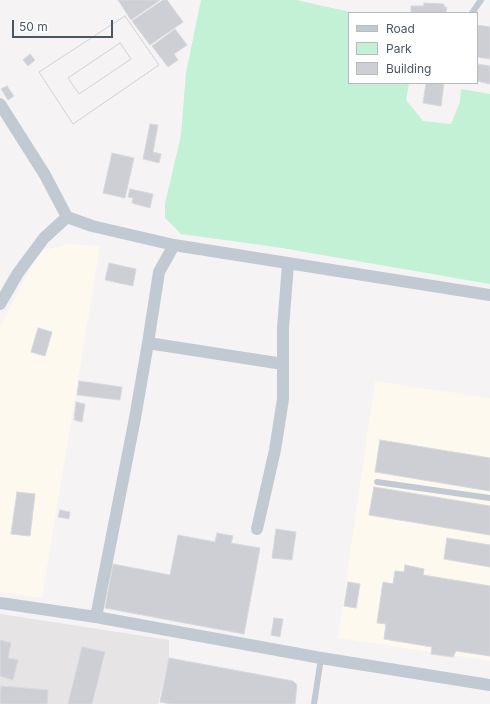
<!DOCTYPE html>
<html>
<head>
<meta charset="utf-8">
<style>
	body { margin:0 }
	#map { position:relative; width:490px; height:704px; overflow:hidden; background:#f5f3f3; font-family:Inter,sans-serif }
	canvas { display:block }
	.legend { position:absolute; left:348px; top:12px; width:130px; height:72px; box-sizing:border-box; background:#fff; border:1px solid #b7bbc0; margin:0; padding:5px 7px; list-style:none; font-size:12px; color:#4a5661 }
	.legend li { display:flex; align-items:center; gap:8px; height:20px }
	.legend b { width:20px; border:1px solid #b7bbc0 }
	.scale { position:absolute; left:12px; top:20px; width:101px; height:18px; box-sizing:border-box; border:2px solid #4a5661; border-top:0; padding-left:5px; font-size:12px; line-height:14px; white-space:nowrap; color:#4a5661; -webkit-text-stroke:3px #fff; paint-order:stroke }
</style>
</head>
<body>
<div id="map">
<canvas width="490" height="704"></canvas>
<ul class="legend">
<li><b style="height:5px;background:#c1cad2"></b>Road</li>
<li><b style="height:11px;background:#c3f1d5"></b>Park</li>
<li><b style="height:11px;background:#cdcfd5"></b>Building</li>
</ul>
<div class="scale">50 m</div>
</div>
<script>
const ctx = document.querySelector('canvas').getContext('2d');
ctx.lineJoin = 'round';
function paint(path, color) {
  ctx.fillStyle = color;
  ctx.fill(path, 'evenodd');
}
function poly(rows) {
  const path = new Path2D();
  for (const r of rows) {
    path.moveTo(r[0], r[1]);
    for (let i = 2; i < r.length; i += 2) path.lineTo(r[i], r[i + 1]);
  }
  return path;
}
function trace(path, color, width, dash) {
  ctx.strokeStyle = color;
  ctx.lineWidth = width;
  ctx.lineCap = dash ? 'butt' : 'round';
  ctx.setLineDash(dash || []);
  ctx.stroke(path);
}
const commercial = poly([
	[69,244,100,246,42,598,0,592,0,327,40,251],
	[375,381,490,398,490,661,338,638]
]);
const education = poly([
	[0,614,169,640,169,658,158,704,0,704]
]);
const green = poly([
	[201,0,296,0,355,13,349,13,349,83,409,83,406,100,423,121,451,124,460,102,461,89,490,94,490,284,276,247,181,234,165,218,165,204,181,135,186,73]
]);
const building = poly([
	[118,0,160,0,131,20,118,0],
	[163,0,167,0,183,22,150,45,132,21,163,0],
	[424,3,444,4,444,7,447,7,446,13,411,13,411,6,424,6,424,3],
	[125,16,159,65,73,124,39,72,125,16],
	[120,43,131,59,79,94,68,78,120,43],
	[125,16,159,65,73,124,39,72,125,16],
	[477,25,490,27,490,59,477,57,477,25],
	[175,29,187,45,174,54,178,60,168,67,152,46,175,29],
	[120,43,131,59,79,94,68,78,120,43],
	[30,54,35,60,28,66,23,60,30,54],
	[477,64,490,66,490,84,477,81,477,64],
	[426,83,444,83,441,106,423,103,426,83],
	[7,86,14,96,8,100,1,89,7,86],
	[150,124,158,125,153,152,161,154,159,163,143,159,150,124],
	[112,153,134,158,125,198,103,193,112,153],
	[130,189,153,194,150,208,132,203,133,198,128,197,130,189],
	[109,263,136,269,133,286,105,280,109,263],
	[38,328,52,332,45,356,31,352,38,328],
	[79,381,122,387,120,400,77,395,79,381],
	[76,402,85,404,82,422,74,420,76,402],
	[380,440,490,458,490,491,375,472,380,440],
	[374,487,490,506,490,535,369,515,374,487],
	[17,492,35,494,30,536,11,534,17,492],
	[60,510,70,512,69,519,58,517,60,510],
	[276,529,296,532,292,560,272,558,276,529],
	[217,533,233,536,231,543,260,548,244,634,105,608,113,564,170,575,178,535,215,542,217,533],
	[447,538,490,545,490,567,444,559,447,538],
	[405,565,424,569,423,575,490,586,490,656,456,651,453,657,431,654,432,647,384,639,386,624,377,623,383,582,393,584,395,571,404,572,405,565],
	[348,582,360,584,356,608,344,606,348,582],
	[274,618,283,619,280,637,271,635,274,618],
	[0,640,11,643,8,658,18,660,13,680,0,676,0,640],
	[82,647,105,652,92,704,68,704,82,647],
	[169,658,293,681,297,685,295,704,171,704,160,702,169,658],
	[1,686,48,690,47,704,0,704,1,686]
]);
const service = poly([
	[472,13,481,0],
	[377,482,490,498],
	[314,704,321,658]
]);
const minor = poly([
	[0,104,45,175,67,217],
	[0,304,18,273,44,238,67,217,92,226,174,245,490,295],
	[148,343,283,364],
	[257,529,275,450,283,399,283,328,288,264],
	[0,603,96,617,321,658,490,685],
	[96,617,135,418,148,343,159,272,174,245]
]);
paint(commercial, '#fdf9ef');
paint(education, '#e6e4e5');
paint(green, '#c3f1d5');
paint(building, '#cdcfd5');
trace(building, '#d7d9de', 1);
trace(service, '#c1cad2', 6);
trace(minor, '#c1cad2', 12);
</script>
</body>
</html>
